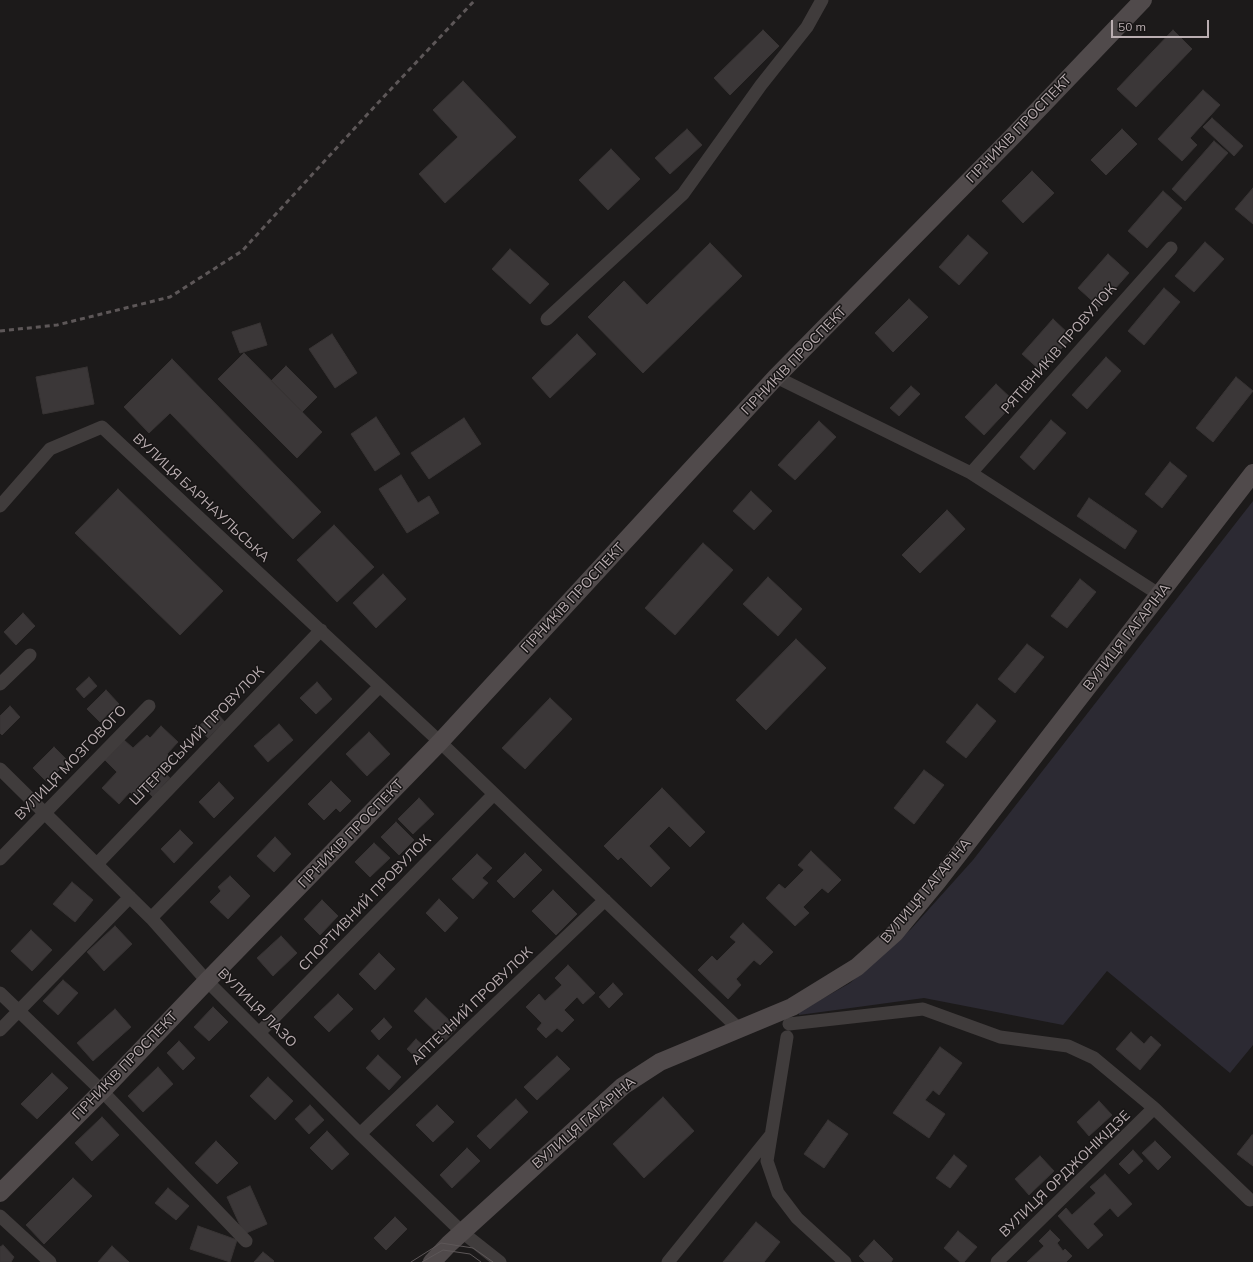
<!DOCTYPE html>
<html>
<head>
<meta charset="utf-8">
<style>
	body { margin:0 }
	#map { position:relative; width:1253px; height:1262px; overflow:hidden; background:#1c1a1a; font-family:Mulish,sans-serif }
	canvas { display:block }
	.scale { position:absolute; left:1111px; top:20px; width:98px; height:18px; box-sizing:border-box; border:2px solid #baaeb1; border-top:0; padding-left:5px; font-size:12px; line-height:14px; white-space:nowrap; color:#baaeb1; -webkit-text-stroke:3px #171515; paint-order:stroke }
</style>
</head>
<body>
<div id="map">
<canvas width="1253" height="1262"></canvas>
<div class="scale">50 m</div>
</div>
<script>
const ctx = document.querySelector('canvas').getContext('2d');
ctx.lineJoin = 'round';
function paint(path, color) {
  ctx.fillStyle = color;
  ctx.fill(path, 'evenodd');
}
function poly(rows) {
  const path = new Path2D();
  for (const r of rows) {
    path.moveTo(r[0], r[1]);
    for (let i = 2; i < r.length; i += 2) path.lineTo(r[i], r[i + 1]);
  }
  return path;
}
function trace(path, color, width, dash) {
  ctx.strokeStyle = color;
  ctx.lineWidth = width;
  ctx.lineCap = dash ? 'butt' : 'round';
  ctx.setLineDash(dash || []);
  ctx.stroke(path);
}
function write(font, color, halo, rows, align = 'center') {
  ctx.font = font + ' Mulish,sans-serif';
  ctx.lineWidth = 3;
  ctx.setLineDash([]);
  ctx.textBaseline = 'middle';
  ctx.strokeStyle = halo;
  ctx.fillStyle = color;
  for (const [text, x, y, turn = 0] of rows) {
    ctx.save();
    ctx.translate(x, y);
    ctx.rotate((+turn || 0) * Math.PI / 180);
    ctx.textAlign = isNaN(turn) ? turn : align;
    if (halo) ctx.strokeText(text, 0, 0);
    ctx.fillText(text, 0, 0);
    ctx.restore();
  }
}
const green = poly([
	[1253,501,1253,1045,1230,1073,1107,971,1063,1025,924,998,799,1015,799,1012,850,983,911,929,973,860]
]);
const building = poly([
	[763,30,779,46,730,95,714,78,763,30],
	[1173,30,1192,49,1136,107,1117,89,1173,30],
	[463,81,516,137,445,203,419,174,458,137,433,110,463,81],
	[1203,90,1220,105,1190,138,1197,145,1182,161,1158,139,1203,90],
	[1212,118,1243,146,1234,156,1203,127,1212,118],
	[687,129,702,145,670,174,655,158,687,129],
	[1122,129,1137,144,1106,175,1091,160,1122,129],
	[1214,141,1228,153,1185,201,1172,189,1214,141],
	[611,149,640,179,608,210,579,180,611,149],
	[1032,171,1054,193,1023,223,1002,201,1032,171],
	[1253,188,1253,224,1235,209,1253,188],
	[1163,191,1182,208,1147,248,1128,231,1163,191],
	[968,235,988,253,959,285,939,267,968,235],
	[1205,242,1224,259,1194,292,1175,276,1205,242],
	[710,243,742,276,643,373,588,317,624,281,647,305,710,243],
	[510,249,549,284,530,304,492,269,510,249],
	[1108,254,1129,273,1099,307,1078,288,1108,254],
	[1164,288,1180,302,1144,345,1128,331,1164,288],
	[909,299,928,317,893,352,875,333,909,299],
	[1053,319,1072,337,1041,371,1022,354,1053,319],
	[260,323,267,345,240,353,232,332,260,323],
	[332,334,357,373,335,388,309,349,332,334],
	[577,334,596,354,550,398,532,378,577,334],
	[244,353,322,432,297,458,218,379,244,353],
	[1106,357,1121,371,1087,409,1072,395,1106,357],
	[172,359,321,512,293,539,170,413,149,433,124,407,172,359],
	[286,366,317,397,302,412,271,381,286,366],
	[87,367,94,404,43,414,36,377,87,367],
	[1236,377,1253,391,1213,442,1196,428,1236,377],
	[996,384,1015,402,984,435,965,417,996,384],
	[911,386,920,394,899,416,890,408,911,386],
	[376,417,400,454,375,471,351,434,376,417],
	[464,418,481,444,429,479,411,453,464,418],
	[1051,420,1066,433,1034,470,1020,457,1051,420],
	[819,421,836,437,795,480,778,465,819,421],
	[1170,462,1187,476,1162,508,1145,494,1170,462],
	[401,475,418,503,429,496,439,513,407,533,379,489,401,475],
	[118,489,223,591,180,635,75,533,118,489],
	[751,491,772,511,754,530,733,511,751,491],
	[1089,498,1137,531,1125,549,1077,516,1089,498],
	[947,510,965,529,920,573,902,555,947,510],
	[334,525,374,567,337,602,297,560,334,525],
	[703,543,733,570,675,635,645,608,703,543],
	[383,574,406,599,376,628,353,603,383,574],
	[768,577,802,609,778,636,743,604,768,577],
	[1080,579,1096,592,1067,628,1051,616,1080,579],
	[23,613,35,626,16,645,4,632,23,613],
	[796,639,826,668,766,730,736,700,796,639],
	[1027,644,1044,657,1015,693,998,679,1027,644],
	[89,677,97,686,84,698,76,689,89,677],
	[317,682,332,699,316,714,300,698,317,682],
	[106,690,119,704,100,722,87,709,106,690],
	[550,698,572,719,525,769,502,748,550,698],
	[977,704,996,721,966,758,946,742,977,704],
	[10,706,20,717,2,735,0,733,0,716,10,706],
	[215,711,225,722,208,738,198,727,215,711],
	[279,724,293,740,268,762,254,746,279,724],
	[161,726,178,742,167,754,172,759,161,770,170,778,153,797,144,788,135,797,130,792,119,804,102,788,117,772,105,760,124,740,133,748,147,735,150,738,161,726],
	[369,732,390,754,367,776,346,754,369,732],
	[54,747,68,761,47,782,33,768,54,747],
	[924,770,944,785,914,824,894,808,924,770],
	[331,781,351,801,340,812,336,808,324,820,308,804,331,781],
	[219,782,234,798,214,818,199,802,219,782],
	[662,788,705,832,690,847,669,826,649,846,670,868,651,887,621,857,618,860,604,846,662,788],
	[419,798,434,814,413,834,398,819,419,798],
	[396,822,414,840,399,855,381,837,396,822],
	[180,830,193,843,174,863,161,849,180,830],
	[275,837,291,854,274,872,257,856,275,837],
	[374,843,390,858,370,877,355,862,374,843],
	[811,851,841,880,828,893,822,888,803,907,809,913,795,926,766,898,779,884,785,889,804,870,798,865,811,851],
	[525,853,542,870,514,898,497,881,525,853],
	[477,854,492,868,482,878,488,883,473,899,452,879,477,854],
	[230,876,250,896,228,919,210,902,221,891,218,887,230,876],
	[72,882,93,900,75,922,53,904,72,882],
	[553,890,577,914,556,935,532,911,553,890],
	[439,899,458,918,445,932,426,913,439,899],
	[322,900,338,916,320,935,304,919,322,900],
	[743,923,773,952,760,965,754,960,736,979,741,985,728,999,698,970,712,956,717,961,736,942,730,937,743,923],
	[115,926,132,944,104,971,87,952,115,926],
	[31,930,52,950,32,971,11,951,31,930],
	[281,936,297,953,273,976,257,958,281,936],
	[379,953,395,969,375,990,359,974,379,953],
	[568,965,595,993,583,1004,577,997,564,1010,574,1020,562,1032,557,1028,546,1038,537,1029,542,1023,526,1007,539,994,545,1001,562,985,555,978,568,965],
	[63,980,78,993,58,1015,43,1001,63,980],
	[613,983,623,994,609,1008,599,997,613,983],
	[338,994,353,1009,329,1032,314,1017,338,994],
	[426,998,457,1028,445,1041,414,1011,426,998],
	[213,1007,228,1022,209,1041,194,1027,213,1007],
	[115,1009,131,1027,93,1061,77,1043,115,1009],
	[384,1018,392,1027,379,1040,371,1031,384,1018],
	[1131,1032,1144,1044,1151,1036,1161,1045,1140,1070,1116,1049,1131,1032],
	[416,1039,427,1049,418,1059,407,1049,416,1039],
	[179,1041,195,1058,183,1070,167,1053,179,1041],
	[940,1047,962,1063,939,1095,933,1090,925,1100,945,1114,929,1138,893,1113,940,1047],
	[378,1055,401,1077,389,1090,366,1068,378,1055],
	[557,1056,570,1069,537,1100,524,1087,557,1056],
	[158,1067,173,1084,143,1112,128,1096,158,1067],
	[52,1073,68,1088,37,1119,21,1104,52,1073],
	[268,1077,293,1101,275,1120,250,1096,268,1077],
	[663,1097,694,1131,644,1178,613,1144,663,1097],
	[516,1099,528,1112,490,1149,477,1136,516,1099],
	[1099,1101,1112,1115,1089,1136,1077,1122,1099,1101],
	[310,1105,324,1120,309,1134,295,1119,310,1105],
	[437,1105,454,1122,433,1142,416,1125,437,1105],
	[102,1117,119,1135,92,1161,75,1143,102,1117],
	[828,1120,848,1134,824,1168,804,1154,828,1120],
	[327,1131,349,1154,332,1170,310,1148,327,1131],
	[1252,1135,1253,1135,1253,1166,1237,1154,1252,1135],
	[216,1141,238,1163,217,1184,195,1163,216,1141],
	[1155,1141,1171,1157,1158,1170,1142,1153,1155,1141],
	[467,1148,480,1161,452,1188,440,1175,467,1148],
	[1133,1150,1143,1161,1129,1174,1119,1164,1133,1150],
	[954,1155,967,1166,950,1188,936,1178,954,1155],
	[1040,1156,1054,1171,1029,1195,1015,1179,1040,1156],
	[1105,1174,1132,1204,1118,1217,1110,1208,1093,1224,1103,1235,1088,1249,1058,1216,1066,1208,1072,1215,1096,1193,1090,1187,1105,1174],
	[73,1178,92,1196,44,1244,26,1225,73,1178],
	[250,1186,267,1224,244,1234,227,1197,250,1186],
	[168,1188,189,1206,176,1220,155,1203,168,1188],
	[395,1217,407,1229,386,1250,374,1238,395,1217],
	[756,1222,780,1242,764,1262,723,1262,756,1222],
	[198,1226,237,1240,230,1262,190,1249,198,1226],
	[1050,1230,1060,1240,1057,1243,1063,1251,1065,1249,1072,1256,1066,1262,1027,1262,1044,1246,1039,1241,1050,1230],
	[958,1231,977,1247,964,1262,960,1262,944,1248,958,1231],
	[874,1240,893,1259,891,1262,865,1262,859,1256,874,1240],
	[3,1245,14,1257,11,1262,0,1262,0,1247,3,1245],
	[112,1246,129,1262,98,1262,112,1246],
	[263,1252,274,1261,273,1262,254,1262,263,1252]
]);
const minor = poly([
	[547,319,683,194,761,85,807,27,822,0],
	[776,377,971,473,1160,595],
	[971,473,1171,248],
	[0,506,50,449,102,427,440,742,740,1030],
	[0,684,30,655],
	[0,769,151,918,207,981,360,1134,462,1232,500,1262],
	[0,859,149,706],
	[97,864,321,630],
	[151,918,380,686],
	[0,993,102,1091,246,1241],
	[789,1024,923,1009,1000,1037,1068,1046,1094,1058,1154,1108,1250,1200],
	[0,1030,130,897],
	[259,1033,494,794],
	[787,1037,767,1161,778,1193,797,1218,845,1262],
	[360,1134,605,900],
	[0,1216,50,1262],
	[668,1262,770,1136],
	[997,1262,1154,1108]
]);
const secondary = poly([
	[0,1193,102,1091,207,981,440,742,776,377,1013,136,1143,0],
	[432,1262,449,1244,623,1086,660,1062,792,1007,857,967,895,933,938,881,1253,473]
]);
const tram = poly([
	[411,1262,441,1243,473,1248,493,1262],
	[422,1262,443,1250,470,1254,481,1262]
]);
const rail = poly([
	[0,331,57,325,170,297,242,251,376,105,475,0]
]);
const streetNames = [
	["ГІРНИКІВ ПРОСПЕКТ",1019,129,-46],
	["РЯТІВНИКІВ ПРОВУЛОК",1059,349,-49],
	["ГІРНИКІВ ПРОСПЕКТ",794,361,-46],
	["ВУЛИЦЯ БАРНАУЛЬСЬКА",201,498,43],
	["ГІРНИКІВ ПРОСПЕКТ",573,598,-47],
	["ВУЛИЦЯ ГАГАРІНА",1127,637,-52],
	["ШТЕРІВСЬКИЙ ПРОВУЛОК",197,736,-46],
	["ВУЛИЦЯ МОЗГОВОГО",71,763,-46],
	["ГІРНИКІВ ПРОСПЕКТ",351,834,-46],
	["ВУЛИЦЯ ГАГАРІНА",926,891,-50],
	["СПОРТИВНИЙ ПРОВУЛОК",365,903,-46],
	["АПТЕЧНИЙ ПРОВУЛОК",472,1006,-44],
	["ВУЛИЦЯ ЛАЗО",257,1008,45],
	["ГІРНИКІВ ПРОСПЕКТ",125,1066,-46],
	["ВУЛИЦЯ ГАГАРІНА",584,1123,-41],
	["ВУЛИЦЯ ОРДЖОНІКІДЗЕ",1065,1174,-44]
];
paint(green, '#2c2a33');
paint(building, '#3b3738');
trace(building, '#383434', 1);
trace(minor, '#403c3c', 13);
trace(secondary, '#504a4b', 18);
trace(tram, '#5d5758', 1);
trace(rail, '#5d5758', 3, [5, 4]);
write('14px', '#baaeb1', '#171515', streetNames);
</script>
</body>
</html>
